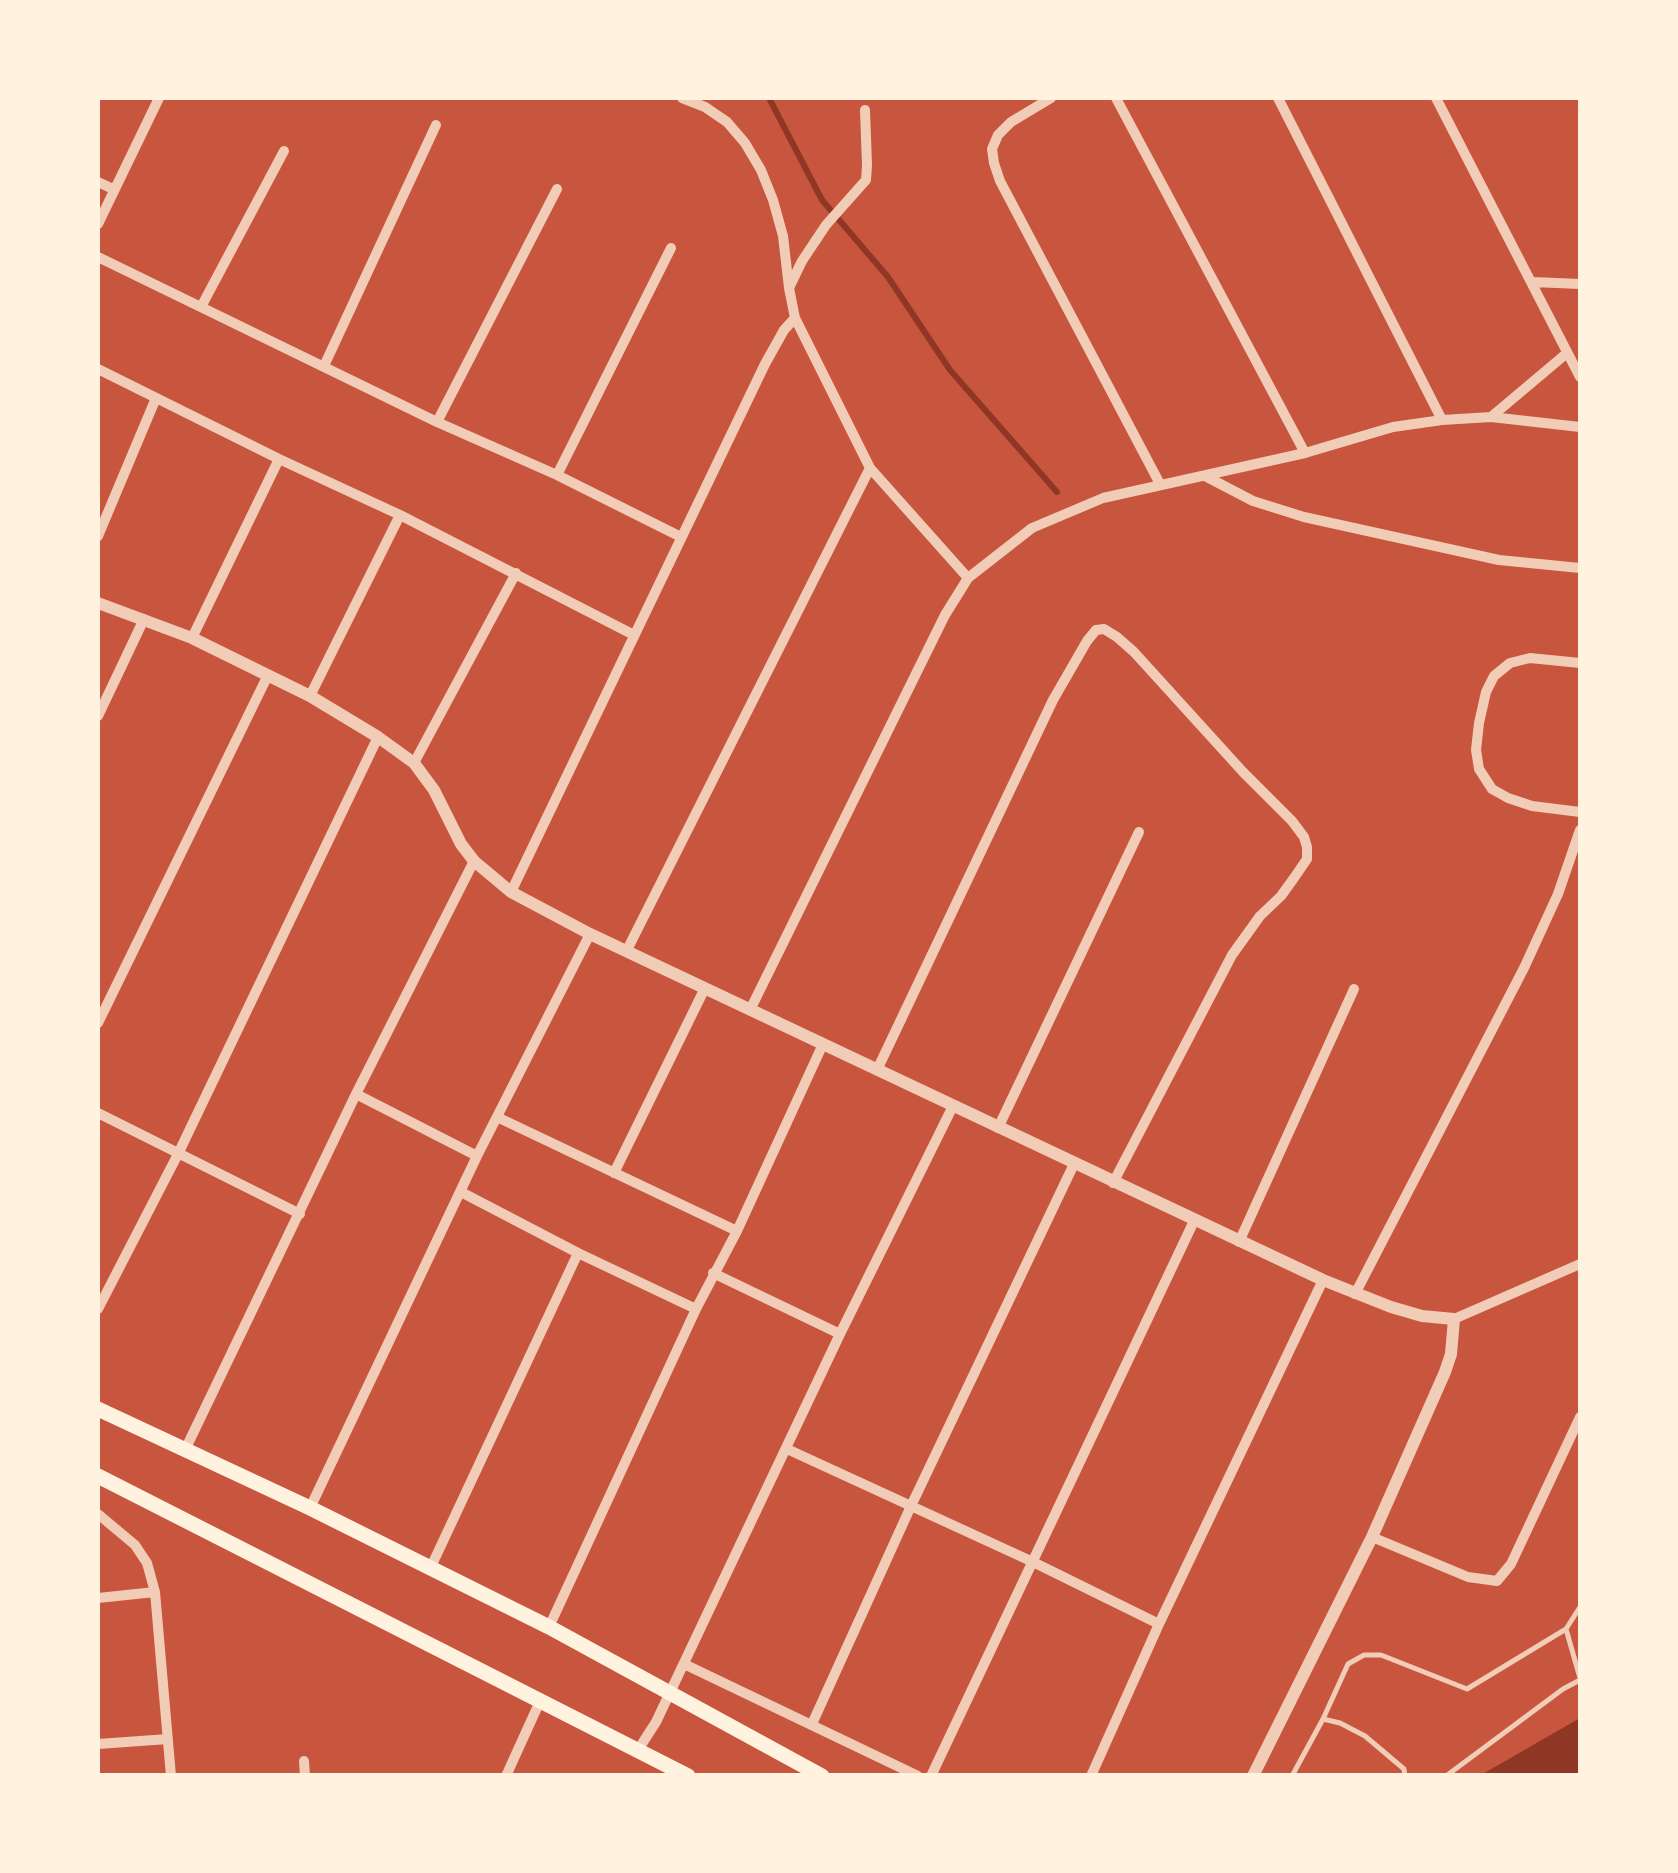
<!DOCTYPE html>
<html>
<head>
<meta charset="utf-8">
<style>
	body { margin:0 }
	#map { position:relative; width:1678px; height:1873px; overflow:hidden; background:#c8553d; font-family:"Public Sans",sans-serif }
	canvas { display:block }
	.frame { position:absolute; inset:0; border:100px solid #fff3e0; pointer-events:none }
</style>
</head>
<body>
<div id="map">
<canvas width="1678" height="1873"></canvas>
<div class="frame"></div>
</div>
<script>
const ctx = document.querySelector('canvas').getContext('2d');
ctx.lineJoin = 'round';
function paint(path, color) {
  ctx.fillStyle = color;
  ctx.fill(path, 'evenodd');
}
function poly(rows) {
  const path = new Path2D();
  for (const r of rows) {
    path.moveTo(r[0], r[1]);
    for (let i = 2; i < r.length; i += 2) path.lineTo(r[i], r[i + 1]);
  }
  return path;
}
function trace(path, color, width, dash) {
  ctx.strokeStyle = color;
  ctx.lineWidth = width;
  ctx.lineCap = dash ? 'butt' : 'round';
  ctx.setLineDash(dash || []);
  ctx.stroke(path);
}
const water = poly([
	[1580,1718,1580,1775,1481,1775]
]);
const stream = poly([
	[769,98,822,200,888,277,950,370,1057,492]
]);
const service = poly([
	[1566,1629,1580,1678],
	[1323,1719,1340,1723,1365,1736,1404,1769,1405,1776],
	[1292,1776,1323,1719,1348,1664,1364,1655,1381,1655,1467,1689,1566,1629,1580,1607],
	[1446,1776,1563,1689,1580,1680]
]);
const minor = poly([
	[682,98,705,107,727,122,745,143,761,170,773,200,783,236,789,288,795,318,870,468,968,578],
	[1051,98,1011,122,998,135,992,149,994,163,1000,181,1160,484],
	[1116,98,1305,453],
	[1278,98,1442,420],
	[1436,98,1580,377],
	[98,182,113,189],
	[98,224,159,98],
	[98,257,437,422,557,475,681,537],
	[1533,282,1580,284],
	[789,288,802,261,826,225,866,180,867,165,865,110],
	[201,307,284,151],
	[324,366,436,125],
	[98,369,279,459,400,515,634,635],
	[1491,417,1567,353],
	[437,422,557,189],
	[557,475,671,248],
	[1205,476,1253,501,1304,517,1499,560,1580,568],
	[98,536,156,398],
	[192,638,279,459],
	[1580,663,1530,658,1510,663,1494,676,1486,692,1479,723,1476,750,1479,769,1492,789,1508,798,1532,806,1580,812],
	[310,696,400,515],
	[98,716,144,619],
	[414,763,516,573],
	[511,892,765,364,784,330,795,318],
	[627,950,870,468],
	[750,1010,945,615,968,578,1032,528,1103,498,1305,453,1393,427,1442,420,1491,417,1580,427],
	[98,1023,268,675],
	[877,1070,1053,700,1087,641,1096,630,1104,629,1117,637,1134,652,1243,772,1292,821,1304,837,1307,847,1307,859,1294,878,1281,896,1260,916,1232,955,1113,1183],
	[356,1094,477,1156],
	[98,1113,300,1214],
	[497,1117,737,1231],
	[998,1128,1139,832],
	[614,1173,705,988],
	[461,1192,578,1253,696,1309],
	[1239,1242,1354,989],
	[713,1273,840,1334],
	[1355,1294,1524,968,1558,894,1580,830],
	[98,1309,178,1154,378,737],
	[1454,1319,1580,1264],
	[787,1449,1033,1562,1159,1624],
	[185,1450,356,1094,474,861],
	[310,1508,477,1156,590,934],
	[98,1514,135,1545,147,1563,155,1592,171,1776],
	[1372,1537,1468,1577,1497,1581,1511,1564,1580,1417],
	[430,1569,578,1253],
	[98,1598,155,1592],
	[549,1627,696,1309,737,1231,823,1044],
	[684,1664,918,1776],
	[812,1724,911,1506,1074,1164],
	[98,1744,168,1739],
	[638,1750,656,1722,840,1334,953,1106],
	[304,1761,305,1776],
	[506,1776,541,1699],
	[931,1776,1194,1221],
	[1091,1776,1159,1624,1323,1280]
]);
const tertiary = poly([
	[98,603,192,638,310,696,378,737,414,763,434,790,461,844,474,861,511,892,590,934,1323,1280,1391,1307,1422,1316,1454,1319,1451,1354,1445,1372,1372,1537,1253,1776]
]);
const secondary = poly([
	[98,1409,310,1508,549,1627,822,1776],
	[98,1476,688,1776]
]);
paint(water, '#8f3625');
trace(stream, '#8f3625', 6);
trace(service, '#f1ccb7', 5);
trace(minor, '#f1ccb7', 10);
trace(tertiary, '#f1ccb7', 12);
trace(secondary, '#fff3e0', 15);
</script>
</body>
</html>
